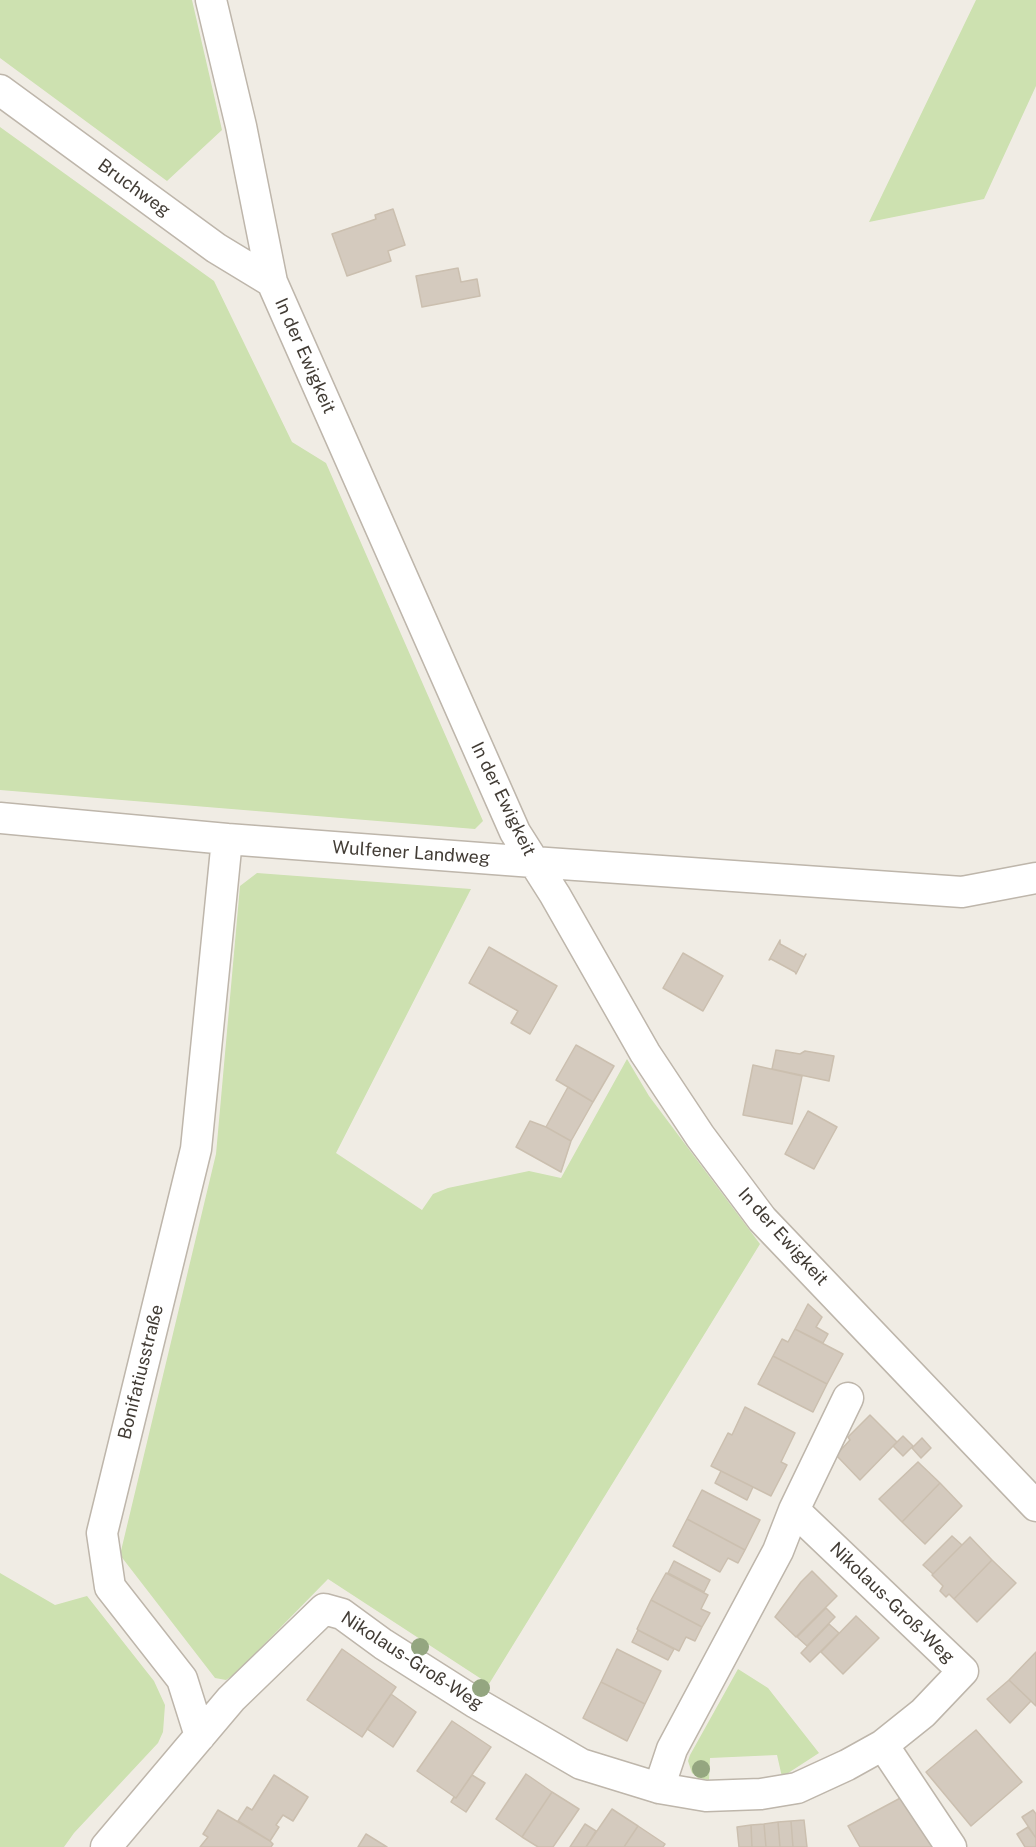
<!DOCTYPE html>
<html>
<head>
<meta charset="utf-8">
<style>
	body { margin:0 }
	canvas { display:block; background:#f0ece4 }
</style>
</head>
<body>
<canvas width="1036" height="1847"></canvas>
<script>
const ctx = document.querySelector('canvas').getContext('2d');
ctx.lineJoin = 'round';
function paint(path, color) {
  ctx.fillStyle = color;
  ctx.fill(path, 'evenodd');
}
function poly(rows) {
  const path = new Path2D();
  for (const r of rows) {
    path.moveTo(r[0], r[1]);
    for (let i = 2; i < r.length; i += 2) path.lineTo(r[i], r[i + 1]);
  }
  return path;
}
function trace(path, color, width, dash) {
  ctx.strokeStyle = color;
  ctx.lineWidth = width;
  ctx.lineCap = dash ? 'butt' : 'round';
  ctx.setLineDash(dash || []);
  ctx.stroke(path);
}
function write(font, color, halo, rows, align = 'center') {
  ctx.font = font + ' "Public Sans",sans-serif';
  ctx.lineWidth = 4.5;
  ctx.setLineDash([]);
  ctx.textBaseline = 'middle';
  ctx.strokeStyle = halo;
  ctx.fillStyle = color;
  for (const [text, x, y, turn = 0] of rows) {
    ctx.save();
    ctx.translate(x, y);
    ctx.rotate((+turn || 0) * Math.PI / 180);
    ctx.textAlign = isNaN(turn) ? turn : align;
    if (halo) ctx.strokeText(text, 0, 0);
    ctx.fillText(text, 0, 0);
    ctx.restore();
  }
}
const green = poly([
	[0,0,192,0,222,130,167,181,0,58],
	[976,0,1036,0,1036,86,984,199,869,222],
	[0,127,214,281,292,442,326,463,483,821,475,829,0,790],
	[257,873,471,889,336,1153,422,1210,433,1194,448,1188,529,1171,561,1178,627,1059,649,1096,760,1244,489,1684,328,1579,235,1674,226,1680,215,1678,120,1555,216,1154,240,886],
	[0,1573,55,1605,87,1596,154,1681,165,1705,163,1732,158,1743,74,1833,64,1847,0,1847],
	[738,1669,768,1688,819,1753,782,1777,777,1755,710,1758,709,1780,698,1778,692,1773,688,1761,690,1755]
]);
const building = poly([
	[393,209,405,245,388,251,391,261,347,276,332,234,376,219,375,215,393,209],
	[458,268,461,282,477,279,480,296,422,307,416,276,458,268],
	[780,940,780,944,804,957,806,954,796,974,795,972,771,959,769,960,780,940],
	[489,947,557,986,530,1034,511,1023,518,1011,469,983,489,947],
	[683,953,723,976,703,1011,663,988,683,953],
	[576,1045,614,1066,593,1102,556,1080,576,1045],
	[776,1050,800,1054,805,1051,834,1056,829,1081,772,1069,776,1050],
	[753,1065,802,1076,792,1124,743,1115,753,1065],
	[568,1087,593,1102,571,1141,546,1127,568,1087],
	[808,1111,837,1127,814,1169,785,1154,808,1111],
	[530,1121,546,1127,571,1141,561,1172,516,1147,530,1121],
	[808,1304,822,1317,816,1327,828,1334,823,1343,795,1329,808,1304],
	[795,1329,843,1354,827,1384,773,1356,782,1339,788,1342,795,1329],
	[773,1356,827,1384,813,1412,758,1384,773,1356],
	[745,1407,795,1433,781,1462,787,1465,771,1496,711,1466,728,1433,732,1435,745,1407],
	[870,1415,897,1442,860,1480,836,1455,850,1440,848,1437,870,1415],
	[903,1436,913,1446,903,1456,893,1446,903,1436],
	[922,1438,931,1448,921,1458,912,1448,922,1438],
	[918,1462,940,1483,902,1522,879,1499,918,1462],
	[721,1471,753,1487,747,1500,715,1483,721,1471],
	[940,1483,962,1506,925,1544,902,1522,940,1483],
	[702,1490,760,1520,745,1550,687,1519,702,1490],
	[687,1519,745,1550,738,1563,728,1558,720,1572,673,1546,687,1519],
	[952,1536,962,1545,933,1574,923,1565,952,1536],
	[970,1537,992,1560,954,1599,949,1594,946,1597,940,1591,943,1586,932,1575,970,1537],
	[992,1560,1016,1583,977,1622,954,1599,992,1560],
	[674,1561,710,1580,704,1592,668,1573,674,1561],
	[812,1571,837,1596,796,1637,775,1617,801,1582,812,1571],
	[666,1573,708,1595,701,1609,710,1613,702,1627,651,1600,666,1573],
	[651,1600,702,1627,695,1641,686,1637,679,1651,638,1630,637,1629,651,1600],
	[826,1608,835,1617,807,1646,797,1637,826,1608],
	[856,1616,879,1638,843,1674,821,1652,856,1616],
	[829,1624,839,1633,810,1662,801,1653,829,1624],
	[638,1630,674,1649,668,1660,632,1642,638,1630],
	[342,1649,396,1687,362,1737,307,1700,342,1649],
	[617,1649,661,1671,645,1704,601,1682,617,1649],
	[1036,1652,1036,1706,1009,1680,1036,1652],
	[1009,1680,1031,1701,1010,1723,987,1699,1009,1680],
	[601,1682,645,1704,627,1741,583,1718,601,1682],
	[391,1694,416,1712,393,1747,367,1729,391,1694],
	[452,1721,491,1747,456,1798,417,1771,452,1721],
	[976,1730,1022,1782,971,1826,926,1772,976,1730],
	[526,1774,552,1792,522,1837,496,1819,526,1774],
	[274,1775,308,1797,293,1821,283,1815,276,1825,279,1827,270,1841,238,1821,247,1807,252,1810,274,1775],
	[472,1775,485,1783,466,1812,451,1802,454,1797,456,1798,472,1775],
	[552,1792,579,1809,553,1847,538,1847,522,1837,552,1792],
	[906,1795,936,1847,860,1847,848,1826,906,1795],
	[612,1809,638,1826,624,1847,586,1847,612,1809],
	[218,1810,270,1841,273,1844,271,1847,200,1847,208,1837,203,1834,218,1810],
	[1033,1810,1036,1814,1036,1838,1022,1817,1033,1810],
	[804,1820,807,1847,793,1847,791,1821,804,1820],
	[791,1821,793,1847,780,1847,778,1822,791,1821],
	[778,1822,780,1847,766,1847,764,1824,778,1822],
	[585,1824,596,1831,586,1847,570,1847,585,1824],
	[764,1824,766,1847,752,1847,751,1825,764,1824],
	[751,1825,752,1847,739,1847,737,1827,751,1825],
	[638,1826,665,1844,663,1847,624,1847,638,1826],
	[1028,1827,1036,1838,1036,1847,1025,1847,1017,1834,1028,1827],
	[366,1834,387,1847,358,1847,366,1834]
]);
const minor = poly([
	[211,0,241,126,272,282,515,832,555,895,645,1053,700,1136,762,1219,1036,1506],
	[0,90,216,248,272,282],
	[0,818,227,839,533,862,962,892,1036,878],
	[200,1736,182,1679,110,1587,102,1533,196,1149,227,839],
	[883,1745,951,1847],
	[659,1788,672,1749,778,1551,794,1510,848,1398],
	[106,1847,231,1699,324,1609,342,1614,383,1644,476,1703,581,1764,659,1788,706,1796,761,1794,797,1788,847,1765,883,1745,923,1713,963,1671,794,1510]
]);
const trees = [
	[420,1647],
	[481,1688],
	[701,1769]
];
const streetNames = [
	["Bruchweg",134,188,36],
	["In der Ewigkeit",305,356,66],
	["In der Ewigkeit",503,799,64],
	["Wulfener Landweg",411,853,4],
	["In der Ewigkeit",783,1237,48],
	["Bonifatiusstraße",141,1372,-76],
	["Nikolaus-Groß-Weg",892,1603,44],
	["Nikolaus-Groß-Weg",412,1661,33]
];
paint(green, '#cde1b0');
paint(building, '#d4cabe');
trace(building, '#cbbfaf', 1.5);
trace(minor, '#beb6ab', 33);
trace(minor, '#fff', 30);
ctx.fillStyle = '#94a680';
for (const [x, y] of trees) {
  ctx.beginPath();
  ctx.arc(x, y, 9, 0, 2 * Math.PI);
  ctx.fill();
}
write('18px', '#423c35', '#fff', streetNames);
</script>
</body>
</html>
